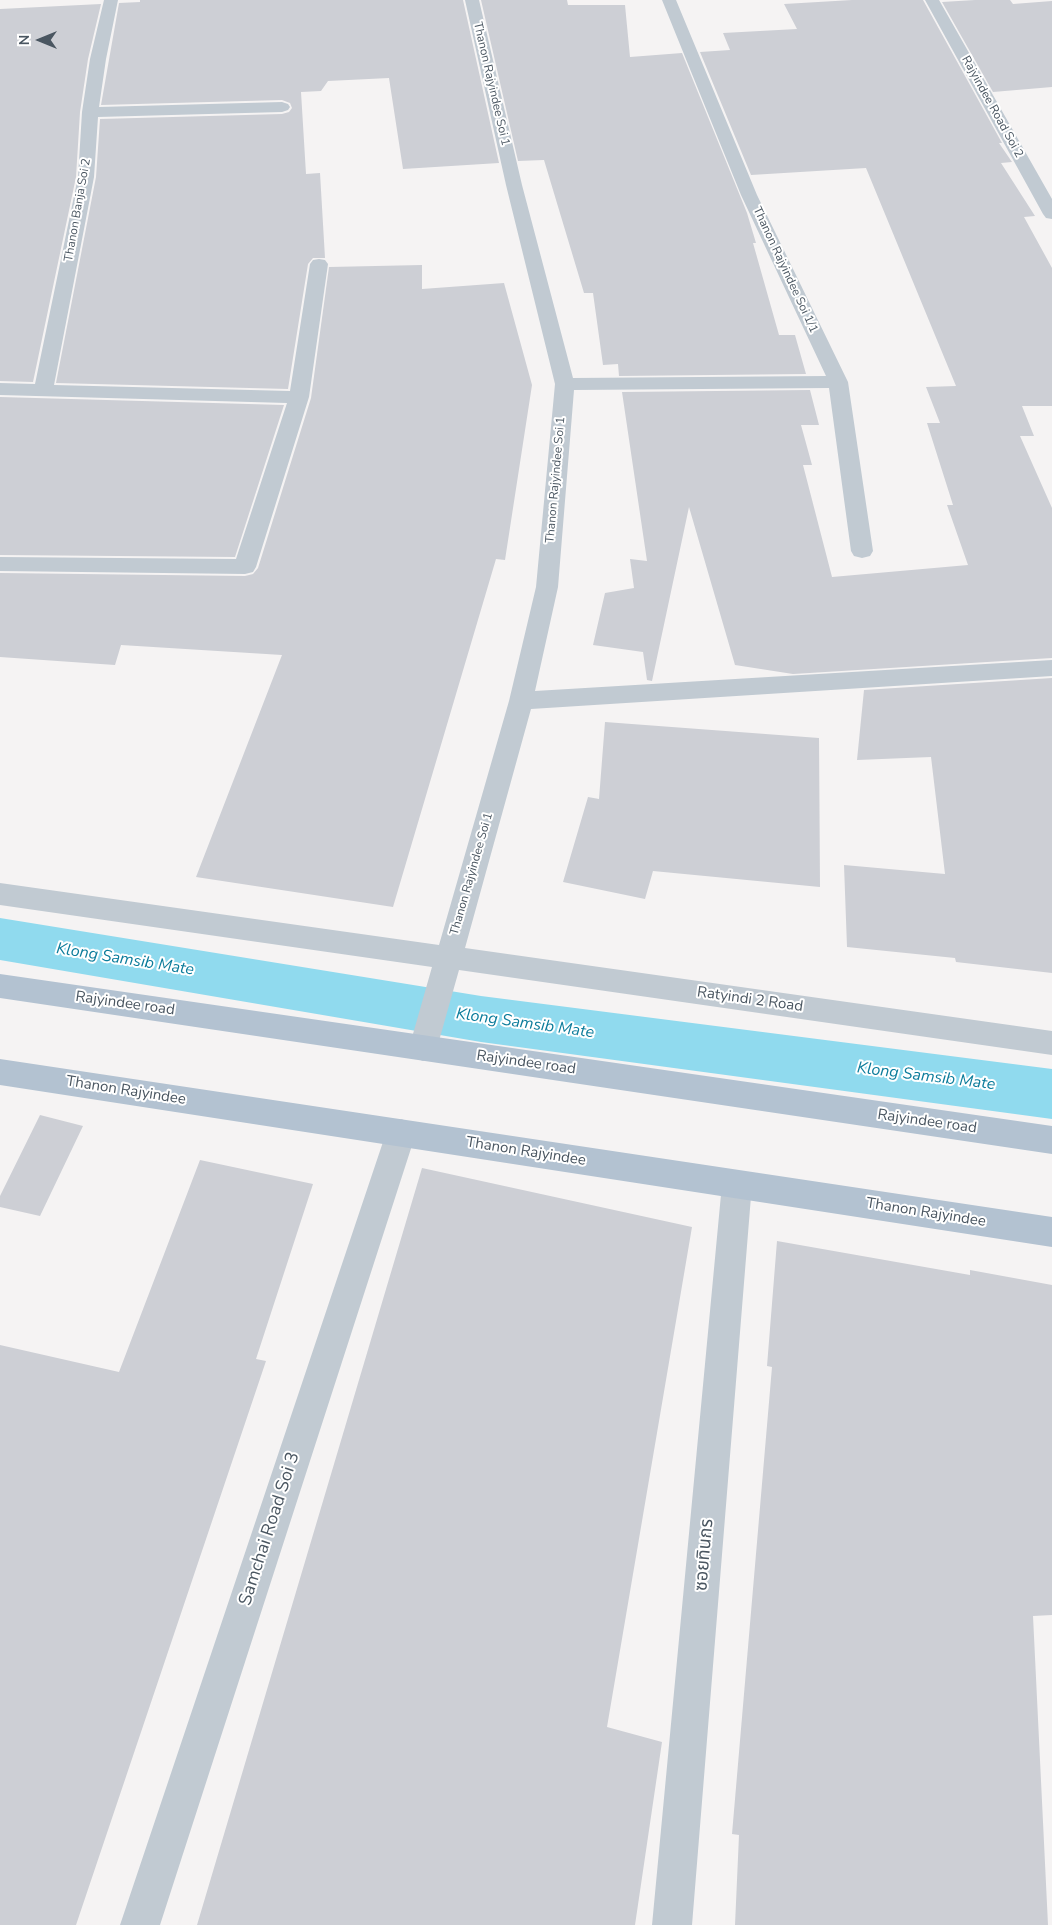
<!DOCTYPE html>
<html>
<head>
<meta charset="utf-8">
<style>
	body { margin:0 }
	#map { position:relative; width:1052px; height:1925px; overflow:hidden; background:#f5f3f3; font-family:"Nunito Sans",sans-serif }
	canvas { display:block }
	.north { position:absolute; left:15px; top:15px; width:50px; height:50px; -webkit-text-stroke:4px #fff; paint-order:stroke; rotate:270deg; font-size:14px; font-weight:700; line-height:20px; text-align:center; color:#4a5661 }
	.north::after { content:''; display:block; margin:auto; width:18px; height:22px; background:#4a5661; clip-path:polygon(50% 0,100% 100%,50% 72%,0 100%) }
</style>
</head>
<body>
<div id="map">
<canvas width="1052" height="1925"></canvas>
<div class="north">N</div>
</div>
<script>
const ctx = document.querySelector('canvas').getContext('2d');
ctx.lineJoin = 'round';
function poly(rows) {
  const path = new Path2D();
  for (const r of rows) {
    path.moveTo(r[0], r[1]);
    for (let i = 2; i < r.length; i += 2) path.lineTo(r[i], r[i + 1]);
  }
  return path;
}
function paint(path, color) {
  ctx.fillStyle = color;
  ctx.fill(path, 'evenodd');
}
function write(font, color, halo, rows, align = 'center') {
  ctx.font = font + ' "Nunito Sans","Noto Sans Thai",sans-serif';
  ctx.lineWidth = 4;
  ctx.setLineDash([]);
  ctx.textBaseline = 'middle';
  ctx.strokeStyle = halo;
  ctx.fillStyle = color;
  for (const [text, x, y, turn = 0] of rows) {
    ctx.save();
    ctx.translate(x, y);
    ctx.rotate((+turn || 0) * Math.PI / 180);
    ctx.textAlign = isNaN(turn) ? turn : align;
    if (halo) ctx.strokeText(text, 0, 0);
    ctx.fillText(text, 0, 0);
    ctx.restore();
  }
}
const canal = poly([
	[0,918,481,996,1052,1069,1052,1119,481,1042,0,960,0,918]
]);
const building = poly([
	[140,0,463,0,499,163,403,169,389,78,328,81,321,91,301,92,306,174,320,173,325,258,313,258,308,264,288,389,56,383,96,177,100,119,282,114,289,112,292,108,290,103,282,100,101,105,119,3,140,2],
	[481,0,567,0,568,5,625,5,630,57,682,53,747,213,756,243,753,243,779,335,795,335,806,374,619,376,618,364,603,365,593,293,584,293,544,160,518,161],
	[852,0,923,0,1002,143,999,143,1012,162,1001,163,1035,216,1024,217,1052,268,1052,406,1022,406,1034,436,1020,436,1052,508,1052,658,793,674,735,665,689,507,652,681,647,680,643,652,593,645,605,593,634,588,630,559,647,561,622,392,810,390,819,425,801,425,812,465,803,465,832,577,968,565,947,505,953,505,927,423,940,423,926,387,956,386,866,168,751,175,700,52,730,50,723,33,797,29,784,4],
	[975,0,1010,0,1013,4,1052,1,1052,87,993,92,942,2],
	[101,4,88,59,80,112,76,177,33,382,0,381,0,9],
	[422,265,422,289,504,283,532,385,505,560,496,559,393,907,196,877,282,655,121,645,115,665,0,657,0,573,245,576,253,574,258,568,311,398,329,267],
	[0,397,284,405,235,557,0,555],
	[1052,678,1052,973,956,962,955,958,847,947,844,865,945,874,931,757,857,760,864,690],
	[605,722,819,738,820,887,653,871,645,899,563,882,588,797,599,799],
	[40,1115,83,1126,40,1216,0,1207,0,1196],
	[200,1160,313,1184,256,1359,266,1361,76,1925,0,1925,0,1345,119,1372],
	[422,1168,692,1227,607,1727,662,1742,635,1925,197,1925],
	[777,1241,970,1275,970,1270,1052,1285,1052,1615,1033,1616,1048,1925,735,1925,739,1835,732,1834,772,1367,767,1366]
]);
const minor = poly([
	[104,0,118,0,106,59,99,107,282,102,288,104,290,107,288,110,282,112,98,117,94,177,54,385,290,391,310,264,313,260,319,259,325,260,328,264,309,397,256,567,253,572,245,574,0,571,0,557,236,559,287,403,0,395,0,383,35,384,78,177,82,112,90,59,104,0],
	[465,0,479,0,522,185,573,378,826,376,741,195,662,0,676,0,757,195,848,382,873,551,870,556,862,558,854,556,851,551,829,388,574,390,558,587,535,691,1052,660,1052,676,531,709,465,948,1052,1031,1052,1055,459,970,437,1048,433,1057,423,1061,413,1057,409,1048,432,967,0,905,0,883,439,945,509,701,536,587,555,384,506,185,465,0],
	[925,0,939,0,1052,199,1052,219,1046,218,1043,214,925,0],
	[401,1119,412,1123,416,1133,160,1925,120,1925,386,1133,390,1123,401,1119],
	[737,1170,748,1174,752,1184,692,1925,652,1925,722,1184,726,1174,737,1170]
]);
const major = poly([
	[0,974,1052,1126,1052,1154,0,998,0,974],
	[0,1059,1052,1217,1052,1247,0,1085,0,1059]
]);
const farStreetnames = [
	["Thanon Rajyindee Soi 1",491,84,77],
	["Rajyindee Road Soi 2",992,107,61],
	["Thanon Banja Soi 2",78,210,-80],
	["Thanon Rajyindee Soi 1/1",785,270,65],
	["Thanon Rajyindee Soi 1",556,480,-85],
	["Thanon Rajyindee Soi 1",472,874,-74]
];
const streetNames = [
	["Ratyindi 2 Road",750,1000,8],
	["Rajyindee road",125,1004,8],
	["Rajyindee road",526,1063,8],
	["Thanon Rajyindee",126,1091,9],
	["Rajyindee road",927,1122,8],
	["Thanon Rajyindee",526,1152,9],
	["Thanon Rajyindee",926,1213,9]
];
const waterNames = [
	["Klong Samsib Mate",125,960,9],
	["Klong Samsib Mate",525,1024,8],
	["Klong Samsib Mate",926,1077,7]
];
const nearStreetnames = [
	["Samchai Road Soi 3",270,1529,-72],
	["ซอยทินกร",705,1555,-85]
];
paint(canal, '#90daee');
paint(building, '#cdcfd5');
paint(minor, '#c1cad2');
paint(major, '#b3c2d1');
write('12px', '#4a5661', '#fff', farStreetnames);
write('15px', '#4a5661', '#fff', streetNames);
write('italic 16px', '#0c7c9b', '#fff', waterNames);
write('18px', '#4a5661', '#fff', nearStreetnames);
</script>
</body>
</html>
